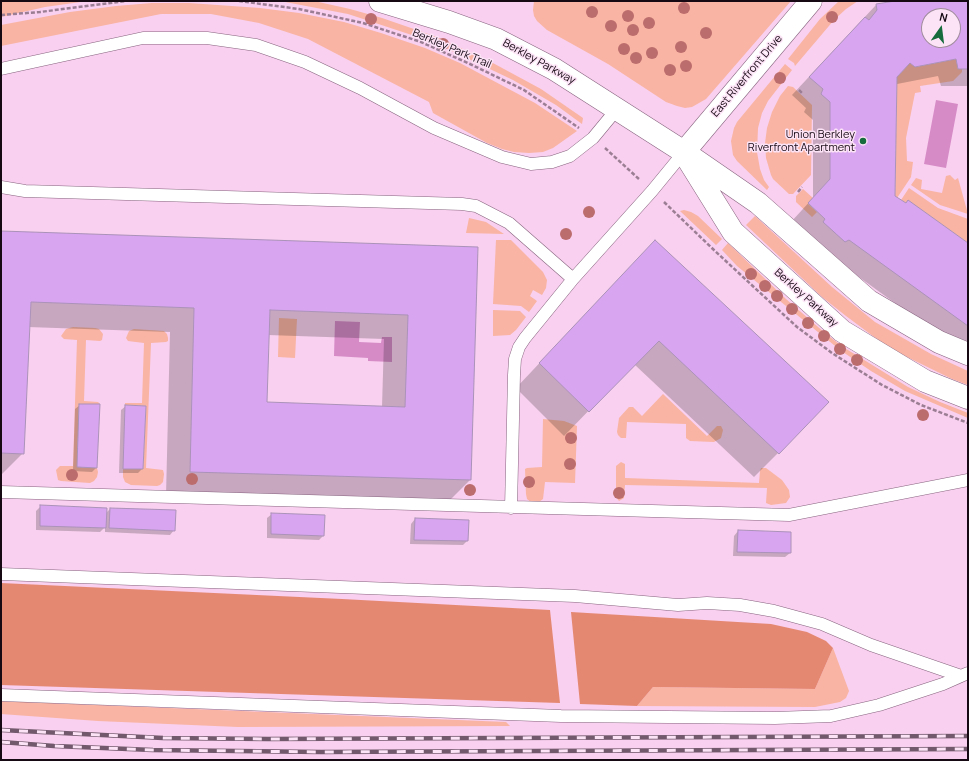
<!DOCTYPE html>
<html>
<head>
<meta charset="utf-8">
<style>
	body { margin:0 }
	#map { position:relative; width:969px; height:761px; overflow:hidden; background:#f9d0ef; font-family:Manrope,sans-serif }
	canvas { display:block }
	.frame { position:absolute; inset:0; border:2px solid #160914; pointer-events:none }
	.north { position:absolute; left:921px; top:8px; width:40px; height:40px; box-sizing:border-box; background:#fce3f6; border:1px solid #a08c9c; border-radius:50%; rotate:14deg; font-size:11px; font-weight:700; line-height:16px; text-align:center; color:#160914 }
	.north::after { content:''; display:block; margin:auto; width:14px; height:18px; background:#176c3e; clip-path:polygon(50% 0,100% 100%,50% 72%,0 100%) }
</style>
</head>
<body>
<div id="map">
<canvas width="969" height="761"></canvas>
<div class="frame"></div>
<div class="north">N</div>
</div>
<script>
const ctx = document.querySelector('canvas').getContext('2d');
ctx.lineJoin = 'round';
function paint(path, color) {
  ctx.fillStyle = color;
  ctx.fill(path, 'evenodd');
}
function poly(rows) {
  const path = new Path2D();
  for (const r of rows) {
    path.moveTo(r[0], r[1]);
    for (let i = 2; i < r.length; i += 2) path.lineTo(r[i], r[i + 1]);
  }
  return path;
}
function trace(path, color, width, dash) {
  ctx.strokeStyle = color;
  ctx.lineWidth = width;
  ctx.lineCap = dash ? 'butt' : 'round';
  ctx.setLineDash(dash || []);
  ctx.stroke(path);
}
function write(font, color, halo, rows, align = 'center') {
  ctx.font = font + ' Manrope,sans-serif';
  ctx.lineWidth = 3;
  ctx.setLineDash([]);
  ctx.textBaseline = 'middle';
  ctx.strokeStyle = halo;
  ctx.fillStyle = color;
  for (const [text, x, y, turn = 0] of rows) {
    ctx.save();
    ctx.translate(x, y);
    ctx.rotate((+turn || 0) * Math.PI / 180);
    ctx.textAlign = isNaN(turn) ? turn : align;
    if (halo) ctx.strokeText(text, 0, 0);
    ctx.fillText(text, 0, 0);
    ctx.restore();
  }
}
const green = poly([
	[1,1,88,1,45,7,1,17],
	[280,1,314,1,350,9,382,18,437,37,491,62,541,89,583,118,582,124,556,105,513,80,433,42,348,14],
	[534,1,791,1,706,99,692,107,685,108,677,106,666,102,608,64,547,30,537,21,534,16,533,10],
	[839,1,858,1,846,9,834,20,795,66,794,63,788,59,820,19],
	[152,3,189,3,260,8,299,13,344,22,381,33,425,48,460,63,535,103,577,131,553,148,543,152,529,153,514,152,502,149,487,143,433,113,429,102,308,39,259,23,211,14,161,14,1,46,1,25,70,12,116,6],
	[956,59,958,69,962,69,962,72,953,81,920,86,921,92,915,93,906,138,907,161,913,162,911,177,897,198,895,196,897,77,910,63,915,67],
	[785,64,792,70,768,101,762,113,758,128,757,152,760,169,764,180,769,187,767,190,737,161,733,155,731,141,734,128,737,122],
	[788,86,793,87,812,105,811,175,793,194,789,194,773,179,771,175,766,158,765,143,767,128,772,112,780,96],
	[950,175,955,180,958,178,968,214,940,205,911,185,916,178,922,180,921,189,942,193,946,176],
	[909,188,938,208,968,219,968,243,908,201,906,203,901,200],
	[803,189,813,198,808,204,817,212,812,217,796,202,796,196],
	[684,210,691,212,698,216,722,239,716,245,680,211],
	[755,216,832,287,875,322,931,354,968,371,968,385,952,379,905,356,885,345,846,316,822,297,746,225],
	[469,218,486,222,504,234,466,233],
	[496,240,511,240,543,272,547,280,546,288,542,295,533,290,530,296,537,301,529,312,521,306,493,304],
	[728,243,786,299,825,333,843,347,908,387,940,402,968,413,968,418,905,391,871,371,840,350,737,266,722,250],
	[493,310,520,311,526,317,516,330,510,335,493,336],
	[279,318,297,319,295,358,278,357],
	[73,327,95,328,99,329,103,334,102,340,100,341,86,340,84,401,98,402,100,404,79,404,77,467,97,468,98,472,97,477,94,481,90,483,61,481,58,480,56,470,60,466,73,466,77,340,64,339,61,336,66,329],
	[134,329,164,331,167,334,168,338,168,341,166,342,151,343,146,468,163,470,164,474,163,482,160,485,157,486,131,485,125,482,123,477,123,469,143,469,146,406,125,405,125,403,142,403,144,343,128,341,126,338,129,331],
	[663,394,707,436,717,426,721,426,723,430,721,438,714,442,690,441,686,438,686,424,627,422,626,438,621,438,618,435,617,432,619,418,629,407,633,407,642,416],
	[543,419,564,421,577,426,575,483,545,482,543,499,539,502,532,503,527,499,526,494,525,469,527,468,542,467],
	[621,462,625,464,625,478,759,483,760,471,761,468,766,468,782,480,789,490,790,497,786,503,771,505,766,503,767,488,625,485,624,498,619,501,616,497,616,466],
	[833,648,849,691,846,698,840,702,815,707,637,706,653,687,815,689],
	[1,701,506,722,510,726,238,727,98,721,1,714]
]);
const forest = poly([
	[1,583,342,599,550,610,560,703,1,685],
	[571,612,771,624,807,632,826,641,833,648,815,689,653,687,637,706,580,704]
]);
const water = poly([
	[936,100,958,104,946,168,924,164],
	[335,321,360,322,359,342,381,343,382,337,392,337,392,362,368,361,368,358,334,356]
]);
const shadow = poly([
	[901,1,968,1,968,86,941,86,938,76,897,84,896,83,894,196,968,244,968,343,950,343,830,256,791,222,813,198,813,120,804,112,806,108,792,95,876,5],
	[929,16,953,16,953,40,929,40],
	[1,232,477,248,470,480,446,504,166,496,170,332,28,327,23,453,1,475],
	[268,335,384,339,382,407,266,403],
	[631,266,778,453,754,477,634,364,564,436,516,388],
	[80,405,96,468,92,472,73,471,75,409],
	[126,406,142,469,138,473,119,473,121,410],
	[41,506,105,514,110,509,174,530,170,535,105,532,105,527,100,532,36,530,36,511],
	[272,514,323,536,319,540,267,538,267,518],
	[415,519,468,521,467,541,463,545,410,544,411,524],
	[738,531,790,533,790,553,785,557,733,556,734,536]
]);
const building = poly([
	[895,1,968,1,968,69,958,69,956,59,915,67,910,63,897,77,895,196,906,203,908,200,968,243,968,326,849,240,845,242,823,222,825,219,808,203,830,179,830,102,821,94,823,89,809,77,865,17,869,20,877,10,876,4,895,1],
	[929,16,953,16,953,40,929,40,929,16],
	[1,231,478,247,471,480,190,472,194,308,31,302,24,454,1,453,1,231],
	[270,310,408,315,405,407,267,402,270,310],
	[655,240,829,402,779,454,659,341,589,412,539,363,655,240],
	[79,404,100,404,97,468,77,467,79,404],
	[125,405,146,406,143,469,123,469,125,405],
	[40,505,107,508,106,528,40,526,40,505],
	[110,508,176,510,175,531,109,528,110,508],
	[271,513,325,515,324,536,271,534,271,513],
	[415,518,469,520,468,541,414,540,415,518],
	[738,530,791,532,791,553,737,552,738,530]
]);
const path = poly([
	[239,1,299,9,363,23,421,42,470,64,524,90,579,128],
	[1,15,40,12,126,1],
	[799,90,803,94],
	[605,148,640,180],
	[798,192,802,187],
	[664,202,715,251,797,327,832,353,882,385,921,405,968,423]
]);
const lane = poly([
	[1,69,143,38,207,38,256,45,305,62,360,88,434,128,502,157,531,164,552,162,570,156,593,138,617,109],
	[1,187,25,191,462,204,476,206,509,223,573,279],
	[1,492,789,515,968,480],
	[511,508,514,375,515,359,519,347,525,338,573,279,652,191,684,152],
	[1,574,575,596,678,605,707,603,740,605,774,611,822,624,871,645,961,676],
	[1,695,561,716,775,718,831,716,879,705,943,684,968,673]
]);
const street = poly([
	[684,152,811,1]
]);
const secondary = poly([
	[380,1,449,22,496,39,554,69,684,152,758,203,869,301,939,342,968,354],
	[687,158,733,232,842,331,925,381,968,398]
]);
const rail = poly([
	[1,730,163,738,268,739,968,736],
	[1,742,54,746,153,750,321,752,968,749]
]);
const trees = [
	[684,8],
	[592,12],
	[628,16],
	[832,17],
	[371,19],
	[649,23],
	[611,26],
	[633,30],
	[706,33],
	[443,44],
	[681,47],
	[624,49],
	[652,53],
	[636,58],
	[686,66],
	[670,70],
	[780,78],
	[589,212],
	[566,234],
	[751,274],
	[765,286],
	[777,296],
	[792,309],
	[808,323],
	[824,336],
	[840,349],
	[857,360],
	[923,415],
	[571,438],
	[570,464],
	[72,475],
	[192,479],
	[529,482],
	[470,490],
	[619,493]
];
const markers = [
	[863,141,4,"#176c3e"]
];
const streetNames = [
	["Berkley Park Trail",452,49,23],
	["Berkley Parkway",539,62,29],
	["East Riverfront Drive",747,76,-50],
	["Berkley Parkway",806,298,42]
];
const poiNames = [
	["Union Berkley",855,135],
	["Riverfront Apartment",855,148]
];
paint(green, '#f9b4a3');
paint(forest, '#e58872');
paint(water, '#d68bc7');
paint(shadow, '#0003');
paint(building, '#d8a5f1');
trace(building, '#ab92b8', 1);
trace(lane, '#86637f', 13);
trace(street, '#86637f', 23);
trace(secondary, '#86637f', 23);
trace(path, '#9b7e94', 2.5, [4, 2]);
trace(lane, '#fff', 12);
trace(street, '#fff', 22);
trace(secondary, '#fff', 22);
trace(rail, '#72596c', 4.5);
trace(rail, '#fce3f6', 3, [9]);
ctx.fillStyle = '#bb6c6c';
for (const [x, y] of trees) {
  ctx.beginPath();
  ctx.arc(x, y, 6, 0, 2 * Math.PI);
  ctx.fill();
}
for (const [x, y, r, color] of markers) {
  const dot = new Path2D();
  dot.arc(x, y, r, 0, 2 * Math.PI);
  ctx.fillStyle = color;
  ctx.fill(dot);
  trace(dot, '#fce3f6', 1.5);
}
write('11px', '#160914', '#fce3f6', streetNames);
write('11px', '#160914', '#fce3f6', poiNames, 'right');
</script>
</body>
</html>
